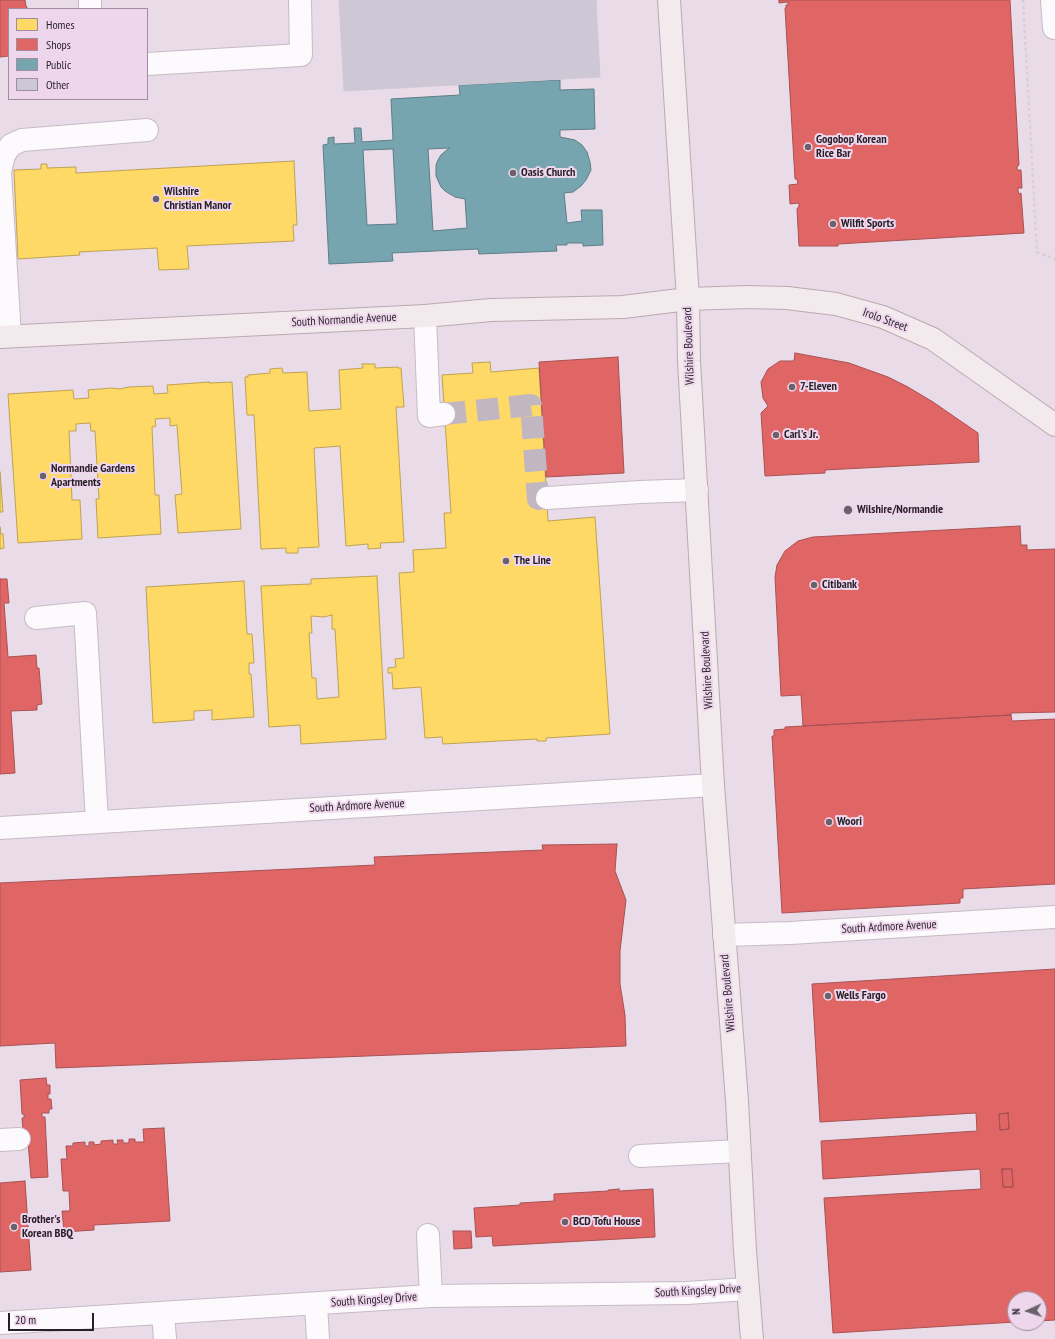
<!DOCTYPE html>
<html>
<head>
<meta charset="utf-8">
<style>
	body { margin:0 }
	#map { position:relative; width:1055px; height:1339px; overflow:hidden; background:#e9dce8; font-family:"PT Sans Narrow",sans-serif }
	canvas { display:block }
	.legend { position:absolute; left:8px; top:8px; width:140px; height:92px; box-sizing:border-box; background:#eed7ed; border:1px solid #9e8d9e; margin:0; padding:5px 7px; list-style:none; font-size:12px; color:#271f27 }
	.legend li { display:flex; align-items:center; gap:8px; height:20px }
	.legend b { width:20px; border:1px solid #9e8d9e }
	.north { position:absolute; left:1007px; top:1291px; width:40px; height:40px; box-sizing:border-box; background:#eed7ed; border:1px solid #9e8d9e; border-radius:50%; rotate:267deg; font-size:11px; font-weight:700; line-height:16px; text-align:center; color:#271f27 }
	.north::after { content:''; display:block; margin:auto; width:14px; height:18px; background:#6b616b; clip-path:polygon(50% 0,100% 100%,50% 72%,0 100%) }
	.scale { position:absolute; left:8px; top:1313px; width:86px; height:18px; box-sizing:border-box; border:2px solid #271f27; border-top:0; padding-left:5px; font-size:12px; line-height:14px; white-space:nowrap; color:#271f27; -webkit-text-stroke:3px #eed7ed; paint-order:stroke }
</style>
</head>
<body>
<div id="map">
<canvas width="1055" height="1339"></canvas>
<ul class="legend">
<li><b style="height:11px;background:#ffd966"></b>Homes</li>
<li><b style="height:11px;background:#e06666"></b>Shops</li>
<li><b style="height:11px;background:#76a5af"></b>Public</li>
<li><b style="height:11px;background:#cec8d6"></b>Other</li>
</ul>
<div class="north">N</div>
<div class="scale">20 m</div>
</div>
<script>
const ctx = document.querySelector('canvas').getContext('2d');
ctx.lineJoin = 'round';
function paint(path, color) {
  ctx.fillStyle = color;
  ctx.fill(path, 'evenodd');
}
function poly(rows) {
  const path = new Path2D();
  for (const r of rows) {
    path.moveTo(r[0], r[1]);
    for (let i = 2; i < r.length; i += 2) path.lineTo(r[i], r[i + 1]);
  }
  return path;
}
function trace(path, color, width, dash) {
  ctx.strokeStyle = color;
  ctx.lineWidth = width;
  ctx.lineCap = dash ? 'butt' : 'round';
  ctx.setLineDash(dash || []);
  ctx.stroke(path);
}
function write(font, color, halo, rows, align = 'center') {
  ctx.font = font + ' "PT Sans Narrow",sans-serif';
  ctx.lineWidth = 4;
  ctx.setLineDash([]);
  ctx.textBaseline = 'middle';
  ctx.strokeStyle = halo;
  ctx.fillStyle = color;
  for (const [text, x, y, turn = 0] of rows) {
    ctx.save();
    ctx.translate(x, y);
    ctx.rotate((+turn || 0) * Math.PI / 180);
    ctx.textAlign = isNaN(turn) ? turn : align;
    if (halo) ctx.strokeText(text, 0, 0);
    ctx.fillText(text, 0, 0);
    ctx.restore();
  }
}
const homes = poly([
	[294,161,297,225,293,225,294,241,187,246,189,269,159,270,157,248,79,252,80,255,18,259,14,170,41,169,41,164,47,164,47,168,76,167,76,173,294,161],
	[490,362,491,372,539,368,548,521,595,517,610,734,546,738,546,741,537,741,537,739,443,744,442,737,425,738,421,687,393,689,392,673,388,673,388,668,396,667,395,659,404,658,399,573,414,572,413,550,446,548,444,513,451,513,442,375,473,373,472,363,490,362],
	[362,364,375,364,375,368,398,367,398,368,401,368,404,407,396,407,404,542,380,543,381,548,368,549,368,544,346,546,340,446,314,448,319,547,298,548,298,553,286,553,286,548,261,549,254,415,247,415,245,377,248,377,248,375,270,373,270,369,282,368,283,373,307,372,309,411,341,409,339,370,363,368,362,364],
	[209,382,209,383,232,382,241,529,178,533,175,495,182,494,177,425,170,426,170,418,155,419,156,426,152,427,155,495,159,495,161,534,98,538,96,499,99,499,95,431,91,431,90,423,76,424,76,431,69,431,72,500,80,500,82,539,18,543,8,394,73,390,74,399,89,398,88,390,112,388,120,389,129,387,153,386,154,394,168,393,167,385,209,382],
	[0,472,3,512,0,512,0,472],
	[0,527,1,534,3,534,4,548,0,549,0,527],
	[377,576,386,739,301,744,300,725,269,727,261,586,311,584,311,579,377,576],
	[332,615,332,629,335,629,339,697,317,699,316,678,312,678,309,633,312,633,311,616,324,617,332,615],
	[244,581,247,634,252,634,254,663,249,663,249,674,251,674,254,717,212,720,212,710,194,711,194,720,153,723,146,587,244,581]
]);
const shops = poly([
	[0,0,25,0,26,6,28,9,9,9,9,56,0,57,0,0],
	[779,0,1010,0,1019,165,1017,167,1017,170,1021,170,1022,188,1018,188,1018,191,1019,194,1021,193,1024,233,838,244,838,246,799,246,797,209,799,206,799,203,790,204,789,185,798,184,797,179,795,179,785,8,786,8,786,5,788,5,788,2,779,3,779,0],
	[795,353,849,363,888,377,908,387,933,402,978,433,979,462,825,470,825,473,765,476,761,413,768,406,763,398,761,382,768,369,780,361,794,361,795,353],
	[618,357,624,473,546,477,539,362,618,357],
	[1020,526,1021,545,1027,545,1027,550,1055,549,1055,712,1011,713,1011,715,803,726,801,695,781,696,775,577,777,565,785,551,798,541,813,537,1020,526],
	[0,579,7,579,9,603,4,603,8,657,36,655,37,668,39,668,42,704,37,705,37,710,11,711,15,773,0,774,0,579],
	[1011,715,1012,721,1055,719,1055,884,963,889,963,898,960,898,960,903,782,913,772,736,774,736,774,730,785,729,785,727,803,726,1011,715],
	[617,844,615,871,626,900,620,951,620,984,625,1015,626,1046,56,1068,55,1043,0,1046,0,883,375,865,374,857,543,850,542,845,617,844],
	[1055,969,1055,1320,1039,1321,1039,1299,1015,1299,1015,1322,833,1333,824,1198,981,1189,980,1169,823,1179,821,1141,977,1131,976,1113,820,1122,812,984,1055,969],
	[1008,1113,1009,1129,1000,1130,999,1114,1008,1113],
	[1002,1169,1012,1169,1013,1187,1003,1187,1002,1169],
	[46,1078,47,1085,50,1085,50,1094,48,1094,48,1099,51,1099,52,1109,49,1109,49,1113,42,1113,42,1117,45,1117,48,1177,31,1178,28,1142,24,1143,22,1118,24,1118,24,1114,22,1114,20,1080,46,1078],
	[1008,1113,1009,1129,1000,1130,999,1114,1008,1113],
	[164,1128,170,1221,94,1225,94,1230,64,1232,62,1211,70,1211,69,1191,63,1191,61,1159,67,1159,66,1146,73,1146,73,1143,85,1142,85,1146,89,1146,89,1142,94,1142,94,1145,101,1144,101,1141,113,1140,113,1144,118,1144,117,1140,123,1140,123,1143,129,1143,129,1139,135,1139,135,1142,144,1142,143,1129,164,1128],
	[1002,1169,1012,1169,1013,1187,1003,1187,1002,1169],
	[25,1181,31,1270,0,1272,0,1183,25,1181],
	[619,1189,619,1191,653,1189,655,1237,493,1246,492,1236,476,1237,474,1208,520,1205,520,1203,554,1201,554,1194,608,1191,608,1190,619,1189],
	[453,1231,471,1231,472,1248,454,1249,453,1231]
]);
const public = poly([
	[560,80,560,90,594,89,595,129,560,130,560,137,575,140,582,145,587,152,590,162,591,170,586,180,581,186,573,192,564,193,567,223,582,221,581,210,602,210,603,245,583,246,583,243,567,243,567,245,556,245,557,251,479,254,478,249,392,253,393,261,329,264,323,145,328,144,328,138,334,137,334,144,355,143,354,128,361,128,362,142,393,140,391,99,460,95,459,85,560,80],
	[449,148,441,155,438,160,436,165,436,176,441,187,445,191,455,197,465,199,467,228,433,231,428,149,449,148],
	[393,149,397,224,367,225,363,150,393,149]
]);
const building = poly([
	[339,0,596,0,600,77,344,91,339,0]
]);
const minorTunnel = poly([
	[444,414,531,405,538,499,547,498]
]);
const path = poly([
	[1023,0,1037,252,1055,259]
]);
const minor = poly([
	[90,0,90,9],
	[1052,0,1054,28,1055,28],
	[147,64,301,55,300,0],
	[425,316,429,416,444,414],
	[10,336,0,172,4,155,11,145,22,140,147,130],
	[547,498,640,492,697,490],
	[36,618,85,613,97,822],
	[0,828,713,785],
	[724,935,790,933,1055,917],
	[0,1140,19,1139],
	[640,1156,739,1151],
	[428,1235,431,1296],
	[316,1304,318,1339],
	[163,1313,165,1339],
	[0,1323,431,1296,687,1293,748,1289]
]);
const major = poly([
	[669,0,688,299,689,361,713,785,737,1101,745,1251,752,1339],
	[0,337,425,316,491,310,623,307,688,299,748,297,787,298,836,304,883,317,933,339,1055,425]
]);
const markers = [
	[808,147,4,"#6b616b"],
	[513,173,4,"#6b616b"],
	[156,199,4,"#6b616b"],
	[833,224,4,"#6b616b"],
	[792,387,4,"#6b616b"],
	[776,435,4,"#6b616b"],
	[43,476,4,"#6b616b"],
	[848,510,5,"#6b616b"],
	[506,561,4,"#6b616b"],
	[814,585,4,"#6b616b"],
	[829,822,4,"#6b616b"],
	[828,996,4,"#6b616b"],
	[565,1222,4,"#6b616b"],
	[14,1227,4,"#6b616b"]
];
const poiNames = [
	["Gogobop Korean",816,140],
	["Rice Bar",816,154],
	["Oasis Church",521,173],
	["Wilshire",164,192],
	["Christian Manor",164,206],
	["Wilfit Sports",841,224],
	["7-Eleven",800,387],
	["Carl's Jr.",784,435],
	["Normandie Gardens",51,469],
	["Apartments",51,483],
	["Wilshire/Normandie",857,510],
	["The Line",514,561],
	["Citibank",822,585],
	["Woori",837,822],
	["Wells Fargo",836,996],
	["Brother's",22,1220],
	["Korean BBQ",22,1234],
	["BCD Tofu House",573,1222]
];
const streetNames = [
	["South Normandie Avenue",344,320,-3],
	["Irolo Street",885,320,20],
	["Wilshire Boulevard",689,346,-92],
	["Wilshire Boulevard",707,670,-93],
	["South Ardmore Avenue",357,806,-3],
	["South Ardmore Avenue",889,927,-3],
	["Wilshire Boulevard",728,993,-95],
	["South Kingsley Drive",698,1291,-3],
	["South Kingsley Drive",374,1300,-4]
];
paint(homes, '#ffd966');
trace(homes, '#bea153', 1);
paint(shops, '#e06666');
trace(shops, '#a85153', 1);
paint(public, '#76a5af');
trace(public, '#5e7d86', 1);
paint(building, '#cec8d6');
trace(building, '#cfc9d4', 1);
trace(minorTunnel, '#c2b6c1', 22, [22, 11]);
trace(minor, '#c6bbc5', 24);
trace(major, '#bba9b0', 24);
trace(path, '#d4d0d4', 2.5, [3, 3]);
trace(minor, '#fcfafc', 22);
trace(major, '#f3eaed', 22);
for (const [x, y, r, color] of markers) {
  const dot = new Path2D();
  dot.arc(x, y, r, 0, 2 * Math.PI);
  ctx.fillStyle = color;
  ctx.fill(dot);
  trace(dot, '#eed7ed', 1.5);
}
write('bold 12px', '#271f27', '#eed7ed', poiNames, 'left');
write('12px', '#271f27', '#eed7ed', streetNames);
</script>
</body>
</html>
